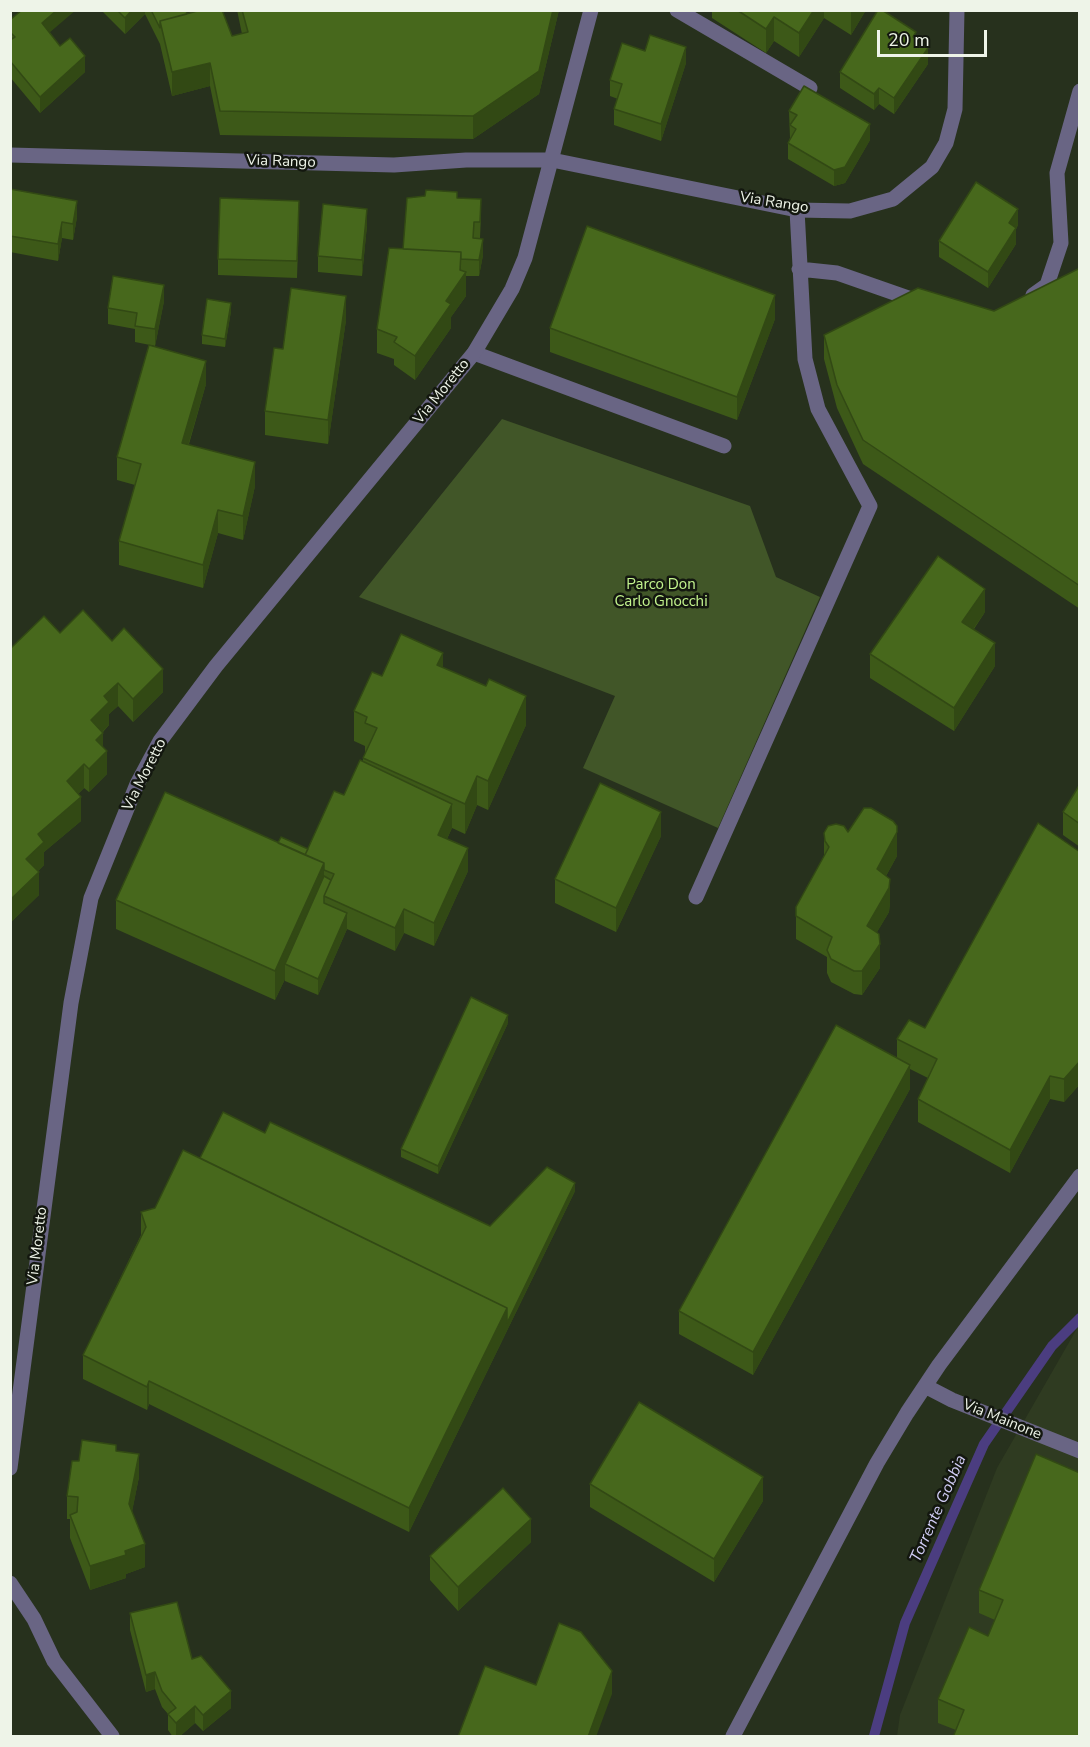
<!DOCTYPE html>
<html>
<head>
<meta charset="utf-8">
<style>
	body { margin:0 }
	#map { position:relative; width:1090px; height:1747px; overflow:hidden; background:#27311d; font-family:"Nunito Sans",sans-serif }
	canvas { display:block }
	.frame { position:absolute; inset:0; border:12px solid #eef4e8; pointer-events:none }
	.scale { position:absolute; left:877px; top:30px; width:110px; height:27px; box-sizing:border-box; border:3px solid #eef4e8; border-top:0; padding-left:8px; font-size:18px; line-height:21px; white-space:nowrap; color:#eef4e8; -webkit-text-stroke:4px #13170f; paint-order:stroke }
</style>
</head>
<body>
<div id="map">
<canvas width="1090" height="1747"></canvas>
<div class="frame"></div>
<div class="scale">20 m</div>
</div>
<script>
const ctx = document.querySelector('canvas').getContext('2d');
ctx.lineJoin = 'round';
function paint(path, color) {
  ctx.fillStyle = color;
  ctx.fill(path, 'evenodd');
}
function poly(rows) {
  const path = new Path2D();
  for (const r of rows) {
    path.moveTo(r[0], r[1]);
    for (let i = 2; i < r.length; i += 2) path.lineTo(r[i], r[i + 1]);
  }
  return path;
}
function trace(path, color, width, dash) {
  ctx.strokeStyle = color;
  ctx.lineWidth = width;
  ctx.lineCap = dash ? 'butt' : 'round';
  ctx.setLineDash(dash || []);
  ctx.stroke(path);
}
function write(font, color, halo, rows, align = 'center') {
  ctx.font = font + ' "Nunito Sans",sans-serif';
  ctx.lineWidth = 5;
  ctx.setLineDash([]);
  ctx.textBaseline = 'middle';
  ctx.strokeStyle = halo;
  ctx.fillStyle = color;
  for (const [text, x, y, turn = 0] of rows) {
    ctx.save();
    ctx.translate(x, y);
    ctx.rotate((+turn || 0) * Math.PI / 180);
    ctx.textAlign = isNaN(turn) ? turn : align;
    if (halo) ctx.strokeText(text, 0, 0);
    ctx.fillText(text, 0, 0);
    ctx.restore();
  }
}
const built = poly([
	[1079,1325,1079,1736,897,1736,900,1715,997,1468]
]);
const green = poly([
	[502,419,750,506,776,577,820,597,718,828,583,768,615,696,359,597]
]);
const stream = poly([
	[874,1736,905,1623,984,1444,1052,1346,1080,1318]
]);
const lane = poly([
	[677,10,810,88],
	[799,269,837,273,920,302],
	[1033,295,1047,285,1061,243,1057,173,1080,91],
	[474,353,724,446],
	[696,897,870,506,818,409,805,359,797,210],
	[10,1583,34,1619,54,1661,112,1736]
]);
const street = poly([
	[10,155,394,165,466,160,552,160,797,210,850,211,893,199,932,167,946,143,955,109,957,10],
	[925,1386,952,1400,1080,1451],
	[10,1468,71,1003,91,898,137,784,160,741,216,666,474,353,512,289,525,258,591,10],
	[733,1736,877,1463,907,1413,939,1365,1080,1176]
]);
const wall = poly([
	[101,10,186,10,187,14,232,36,242,34,237,10,559,10,539,94,473,139,220,135,210,86,172,96,160,44,145,14,125,34],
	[712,10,866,10,851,35,824,18,799,57,774,41,766,53,712,18],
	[10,20,50,33,60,46,85,72,40,113,10,77],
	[916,40,928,64,894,114,879,104,874,110,840,88,840,72],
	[645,51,686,63,661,141,614,125,614,109,618,99,610,96,610,80],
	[789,111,870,140,845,183,834,186,788,159,788,143,790,138],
	[10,189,77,217,73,240,62,238,58,261,10,252],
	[457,198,481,215,480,238,483,255,479,276,466,276,466,296,451,317,451,328,415,380,394,365,394,359,377,353,377,329],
	[299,217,297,278,218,275,218,259],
	[367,225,362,276,318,272,318,256],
	[1018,225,1016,229,1016,244,988,288,939,257,939,241],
	[1080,268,1080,609,863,464,837,408,824,359,824,335,994,311],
	[164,301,155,346,135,342,135,329,108,324,108,308],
	[231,311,225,347,202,344,202,335],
	[775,319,737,420,550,352,550,328],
	[346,320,328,444,265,435,265,411,283,349],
	[206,384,189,444,255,486,243,540,218,533,203,588,119,565,119,541,135,485,117,480,117,457],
	[985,612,974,629,995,666,954,731,870,678,870,654],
	[60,633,163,692,133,722,118,706,109,714,109,725,103,732,103,747,107,774,89,792,84,788,78,794,81,821,44,852,44,865,38,871,39,895,10,923,10,649],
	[443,667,526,725,488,810,477,805,465,834,452,828,447,839,468,871,434,946,404,933,395,951,347,929,318,995,285,981,285,979,275,1000,116,929,116,900,278,843,308,849,344,795,363,762,363,758,366,753,365,753,365,746,354,741,354,711,382,676],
	[1080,784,1080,847,1063,835,1063,812],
	[848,832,897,856,886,876,890,902,889,912,877,932,880,968,862,995,854,994,831,982,827,973,827,957,796,939,796,907,824,857,824,833],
	[661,836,616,932,555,903,555,879],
	[1080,852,1080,1084,1064,1102,1050,1099,1010,1173,918,1122,918,1099,928,1078,910,1069,910,1089,753,1375,679,1334,679,1311,897,1058,897,1039,925,1028],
	[508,1023,438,1174,401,1157,401,1149],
	[265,1133,490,1226,575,1191,409,1532,149,1404,147,1410,83,1379,83,1355,141,1235,141,1212,155,1208,200,1158],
	[116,1451,139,1477,132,1511,145,1567,126,1574,126,1578,90,1590,70,1538,70,1519,67,1519,67,1496,79,1461],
	[1080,1473,956,1730,938,1723,938,1699,988,1636,995,1620,979,1613,979,1590],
	[590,1484,763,1501,714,1582,590,1507],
	[531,1542,458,1611,430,1580,430,1556],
	[130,1613,192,1659,231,1708,203,1731,195,1723,179,1737,173,1737,168,1730,168,1714,162,1707,155,1689,146,1692,130,1630]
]);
const shadedWall = poly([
	[57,10,76,10,42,39,42,23],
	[132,10,145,10,145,14,125,34,125,18],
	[553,10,559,10,539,94,473,139,473,116],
	[814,10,824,10,824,18,799,57,799,33],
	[851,10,866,10,851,35],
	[774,17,774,41,766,53,766,29],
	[686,47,686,63,661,141,661,124],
	[928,48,928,64,894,114,894,98],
	[85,56,85,72,40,113,40,97],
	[210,63,210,86,172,96,172,72],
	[879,88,879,104,874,110,874,94],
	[870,124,870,140,845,183,834,186,834,170],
	[77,201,77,217,73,240,73,224],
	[367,209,367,225,362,276,362,260],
	[1018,209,1018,225,1016,229,1016,244,988,288,988,272,1009,223],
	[62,222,62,238,58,261,58,244],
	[483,239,483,255,479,276,479,260],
	[461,252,461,280,466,272,466,296,451,317,451,328,415,380,415,356,446,301],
	[164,285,164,301,155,346,155,329],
	[775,295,775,319,737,420,737,397],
	[346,296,346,320,328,444,328,420],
	[231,303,231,311,225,347,225,339],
	[206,361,206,384,182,466,182,443],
	[255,462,255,486,243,540,243,516],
	[218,510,218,533,203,588,203,565],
	[985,589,985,612,962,645,962,622],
	[995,643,995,666,954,731,954,708],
	[443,653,443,682,437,665],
	[163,669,163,692,133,722,133,699],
	[118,683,118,706,109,714,109,725,91,743,91,720,104,696],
	[526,696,526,725,488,810,488,781],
	[103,733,103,755,107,751,107,774,89,792,89,769,96,740],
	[84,764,84,788,67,804,67,781],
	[477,776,477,805,465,834,465,804],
	[81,797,81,821,44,852,44,865,26,883,26,859,38,834],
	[452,804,452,828,438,858,438,835],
	[661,812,661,836,616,932,616,908],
	[897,832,897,856,877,892,877,869],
	[468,848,468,871,434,946,434,923],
	[324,863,324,893,285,964,285,979,275,1000,275,971],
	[39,872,39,895,10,923,10,900],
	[890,879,890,902,889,912,867,949,867,926],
	[404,909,404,933,395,951,395,928],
	[347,913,347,929,318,995,318,979],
	[880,944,880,968,862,995,862,971],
	[508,1015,508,1023,438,1174,438,1166],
	[1080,1061,1080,1084,1064,1102,1064,1079],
	[910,1065,910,1089,753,1375,753,1352],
	[1050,1076,1050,1099,1010,1173,1010,1150],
	[575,1183,575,1191,409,1532,409,1508,507,1308],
	[149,1381,149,1404,147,1410,147,1387],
	[139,1454,139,1477,129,1527,129,1504],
	[763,1477,763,1501,714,1582,714,1559],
	[531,1519,531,1542,458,1611,458,1587],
	[145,1544,145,1567,126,1574,126,1578,90,1590,90,1566,125,1551],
	[612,1671,612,1694,596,1737,588,1737],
	[155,1672,155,1689,146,1692,146,1675],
	[231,1691,231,1708,203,1731,203,1715],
	[195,1706,195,1723,179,1737,176,1737,176,1723]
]);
const building = poly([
	[22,10,57,10,42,23,60,46,70,38,85,56,40,97,10,61,10,40,15,37,10,32,10,20,22,10],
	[117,10,132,10,125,18,117,10],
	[151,10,186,10,187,14,160,21,160,28,151,10],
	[201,10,222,10,232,36,248,32,242,10,553,10,539,71,473,116,220,111,210,63,172,72,160,21,201,10],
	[737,10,814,10,799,33,774,17,766,29,737,10],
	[878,10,882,10,916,32,913,37,928,48,894,98,879,88,874,94,840,72,878,10],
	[650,35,686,47,661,124,614,109,622,84,610,80,622,43,645,51,650,35],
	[804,86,870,124,845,167,834,170,788,143,796,129,790,125,797,115,789,111,804,86],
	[976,182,1018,209,1009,223,1016,228,988,272,939,241,976,182],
	[10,189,77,201,73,224,62,222,58,244,10,236,10,189],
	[426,190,457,192,457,198,481,199,480,222,474,222,473,238,483,239,479,260,461,259,461,252,403,249,407,198,425,196,426,190],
	[220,198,299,201,297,261,218,259,220,198],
	[323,204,367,209,362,260,318,256,323,204],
	[587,226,775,295,737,397,550,328,587,226],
	[389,248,461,252,460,270,466,272,446,301,451,304,415,356,394,342,397,337,377,329,389,248],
	[1080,268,1080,586,863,440,837,385,824,335,918,288,994,311,1080,268],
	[113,276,164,285,155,329,135,326,137,313,108,308,113,276],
	[291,288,346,296,328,420,265,411,274,348,283,349,291,288],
	[207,299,231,303,225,339,202,335,207,299],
	[149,345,206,361,182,443,255,462,243,516,218,510,203,565,119,541,141,464,117,457,149,345],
	[938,556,985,589,962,622,995,643,954,708,870,654,938,556],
	[83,610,112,641,124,628,163,669,133,699,118,683,104,696,109,702,91,720,103,733,96,740,107,751,89,769,84,764,67,781,81,797,38,834,44,842,26,859,39,872,10,900,10,649,44,616,60,633,83,610],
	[401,634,443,653,437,665,486,686,489,679,526,696,488,781,477,776,465,804,363,758,377,728,365,723,367,717,354,711,372,672,382,676,401,634],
	[360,760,452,804,438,835,468,848,434,923,404,909,395,928,324,896,334,874,324,870,324,863,305,855,334,791,344,795,360,760],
	[600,783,661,812,616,908,555,879,600,783],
	[1080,784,1080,824,1063,812,1080,784],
	[165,792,324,863,275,971,116,900,165,792],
	[864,808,871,808,893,821,897,826,897,832,877,869,890,879,889,888,867,926,879,934,880,944,862,971,854,971,831,959,827,950,832,937,796,916,796,907,829,847,825,841,824,833,828,826,836,824,844,826,848,832,864,808],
	[1038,823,1080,852,1080,1061,1064,1079,1050,1076,1010,1150,918,1099,937,1059,897,1039,909,1020,925,1028,1038,823],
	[281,837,308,849,305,855,278,843,281,837],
	[324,876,331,880,324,896,324,903,347,913,318,979,285,964,324,876],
	[471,997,508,1015,438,1166,401,1149,471,997],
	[836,1025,910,1065,753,1352,679,1311,836,1025],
	[223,1112,265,1133,270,1122,490,1226,547,1167,575,1183,507,1323,507,1308,200,1158,223,1112],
	[183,1150,507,1308,409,1508,149,1381,147,1387,83,1355,146,1227,141,1212,155,1208,183,1150],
	[639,1402,763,1477,714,1559,590,1484,639,1402],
	[82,1440,116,1445,116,1451,139,1454,129,1504,145,1544,125,1551,126,1555,90,1566,70,1515,77,1512,78,1497,67,1496,72,1461,79,1461,82,1440],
	[1036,1454,1080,1473,1080,1737,953,1737,964,1710,938,1699,969,1627,988,1636,1003,1600,979,1590,1036,1454],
	[503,1488,531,1519,458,1587,430,1556,503,1488],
	[177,1602,192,1659,201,1656,231,1691,203,1715,195,1706,176,1723,168,1714,176,1708,162,1691,155,1672,146,1675,130,1613,177,1602],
	[559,1623,581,1632,612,1671,588,1737,458,1737,485,1666,536,1685,559,1623]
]);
const streetNames = [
	["Via Rango",281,162,2],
	["Via Rango",774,203,9],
	["Via Moretto",442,392,-51],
	["Via Moretto",145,775,-63],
	["Via Moretto",38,1246,-83],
	["Via Mainone",1002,1420,22]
];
const parkNames = [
	["Parco Don",661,585],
	["Carlo Gnocchi",661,602]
];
const waterNames = [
	["Torrente Gobbia",939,1509,-66]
];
paint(built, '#2f3b21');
paint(green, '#415628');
trace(stream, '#4b3d80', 10);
trace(lane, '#696584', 15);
trace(street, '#696584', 15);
paint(wall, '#3d5918');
paint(shadedWall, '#324914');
paint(building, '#47681c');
trace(building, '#324914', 1.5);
write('15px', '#eef4e8', '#13170f', streetNames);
write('15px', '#c3f48e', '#13170f', parkNames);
write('italic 16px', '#d0ccf4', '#13170f', waterNames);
</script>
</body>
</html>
